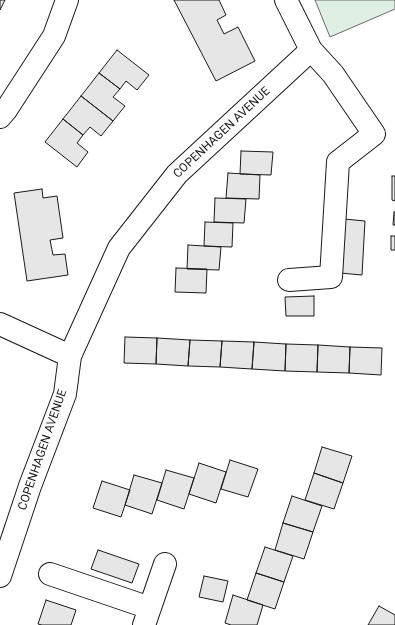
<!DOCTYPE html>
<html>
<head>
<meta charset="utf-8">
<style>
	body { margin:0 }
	canvas { display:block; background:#fff }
</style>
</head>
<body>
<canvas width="395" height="625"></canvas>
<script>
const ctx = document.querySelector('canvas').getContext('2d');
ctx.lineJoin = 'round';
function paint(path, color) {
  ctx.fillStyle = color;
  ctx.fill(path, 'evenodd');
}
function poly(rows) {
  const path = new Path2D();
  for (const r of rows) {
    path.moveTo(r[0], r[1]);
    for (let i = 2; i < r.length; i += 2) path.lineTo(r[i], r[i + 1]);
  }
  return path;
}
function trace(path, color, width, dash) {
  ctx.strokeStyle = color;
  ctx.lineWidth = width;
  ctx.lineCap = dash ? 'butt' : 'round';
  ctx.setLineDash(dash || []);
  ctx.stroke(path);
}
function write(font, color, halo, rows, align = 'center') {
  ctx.font = font + ' Roboto,sans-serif';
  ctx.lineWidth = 3;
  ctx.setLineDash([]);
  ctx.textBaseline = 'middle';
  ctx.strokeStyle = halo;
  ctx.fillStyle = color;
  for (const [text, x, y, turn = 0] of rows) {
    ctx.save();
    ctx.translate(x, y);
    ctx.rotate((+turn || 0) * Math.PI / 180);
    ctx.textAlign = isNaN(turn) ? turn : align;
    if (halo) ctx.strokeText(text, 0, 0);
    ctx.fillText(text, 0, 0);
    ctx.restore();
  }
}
const green = poly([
	[315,0,395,0,395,9,330,37,315,0]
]);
const building = poly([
	[0,0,5,0,0,10,0,0],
	[174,0,219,0,226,15,217,20,224,34,238,27,255,61,216,81,174,0],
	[117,50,149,75,137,90,126,81,120,89,99,73,117,50],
	[99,73,120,89,113,97,125,106,113,121,81,96,99,73],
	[81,96,113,121,101,136,90,127,83,135,63,119,81,96],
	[63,119,83,135,77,143,88,152,77,167,45,142,63,119],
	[241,151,273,152,271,175,240,174,241,151],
	[228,173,260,175,259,199,226,198,228,173],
	[392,176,395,176,395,201,392,200,392,176],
	[42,189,43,198,57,196,63,238,50,240,53,255,65,254,68,275,27,281,14,193,42,189],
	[215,198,246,199,244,223,214,222,215,198],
	[394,212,395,212,395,225,393,225,394,212],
	[344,219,365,221,362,275,340,273,344,219],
	[205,222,233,223,232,247,204,246,205,222],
	[391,236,395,236,395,250,391,250,391,236],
	[188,245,221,247,219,270,187,269,188,245],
	[176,268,207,269,206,293,175,292,176,268],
	[314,296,314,316,286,316,285,297,314,296],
	[125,337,157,338,156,364,124,363,125,337],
	[157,338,190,340,188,366,156,364,157,338],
	[190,340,222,341,220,367,188,366,190,340],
	[222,341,254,342,252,369,220,367,222,341],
	[254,342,286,344,285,371,252,369,254,342],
	[286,344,318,345,317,372,285,371,286,344],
	[318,345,350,347,349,373,317,372,318,345],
	[350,347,382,348,381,375,349,373,350,347],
	[322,447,352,456,343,483,314,473,322,447],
	[230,460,258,469,248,497,221,489,230,460],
	[199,463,226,472,216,503,189,494,199,463],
	[166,470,194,478,184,509,157,500,166,470],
	[314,473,343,483,334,509,305,500,314,473],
	[134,475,162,483,152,514,125,505,134,475],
	[102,481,130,490,121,517,93,508,102,481],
	[292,496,322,506,313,532,283,523,292,496],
	[283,523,313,532,304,559,275,550,283,523],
	[265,547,293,556,284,582,256,573,265,547],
	[98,550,139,564,132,583,91,569,98,550],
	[256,573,284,582,275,609,247,600,256,573],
	[204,576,228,581,223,602,199,597,204,576],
	[233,595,263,605,257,625,231,625,225,623,233,595],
	[46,600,76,610,71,625,42,625,38,624,46,600],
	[379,606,395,615,395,625,368,625,379,606]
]);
const street = poly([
	[286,0,311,50,333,74,374,134,338,162,331,277,289,280],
	[0,117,6,110,54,36,67,0],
	[0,324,70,356],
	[50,574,150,608],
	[0,576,30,486,65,394,70,356,119,248,177,174,311,50],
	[144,625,165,564]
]);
const streetNames = [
	["COPENHAGEN AVENUE",222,133,-43],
	["COPENHAGEN AVENUE",43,450,-71]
];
paint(green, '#e0efe3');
trace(green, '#6a6a6a', 1);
paint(building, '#e6e6e6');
trace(building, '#1a1a1a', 1);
trace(street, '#1a1a1a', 24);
trace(street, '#fff', 22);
write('12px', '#1a1a1a', '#fff', streetNames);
</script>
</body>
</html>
